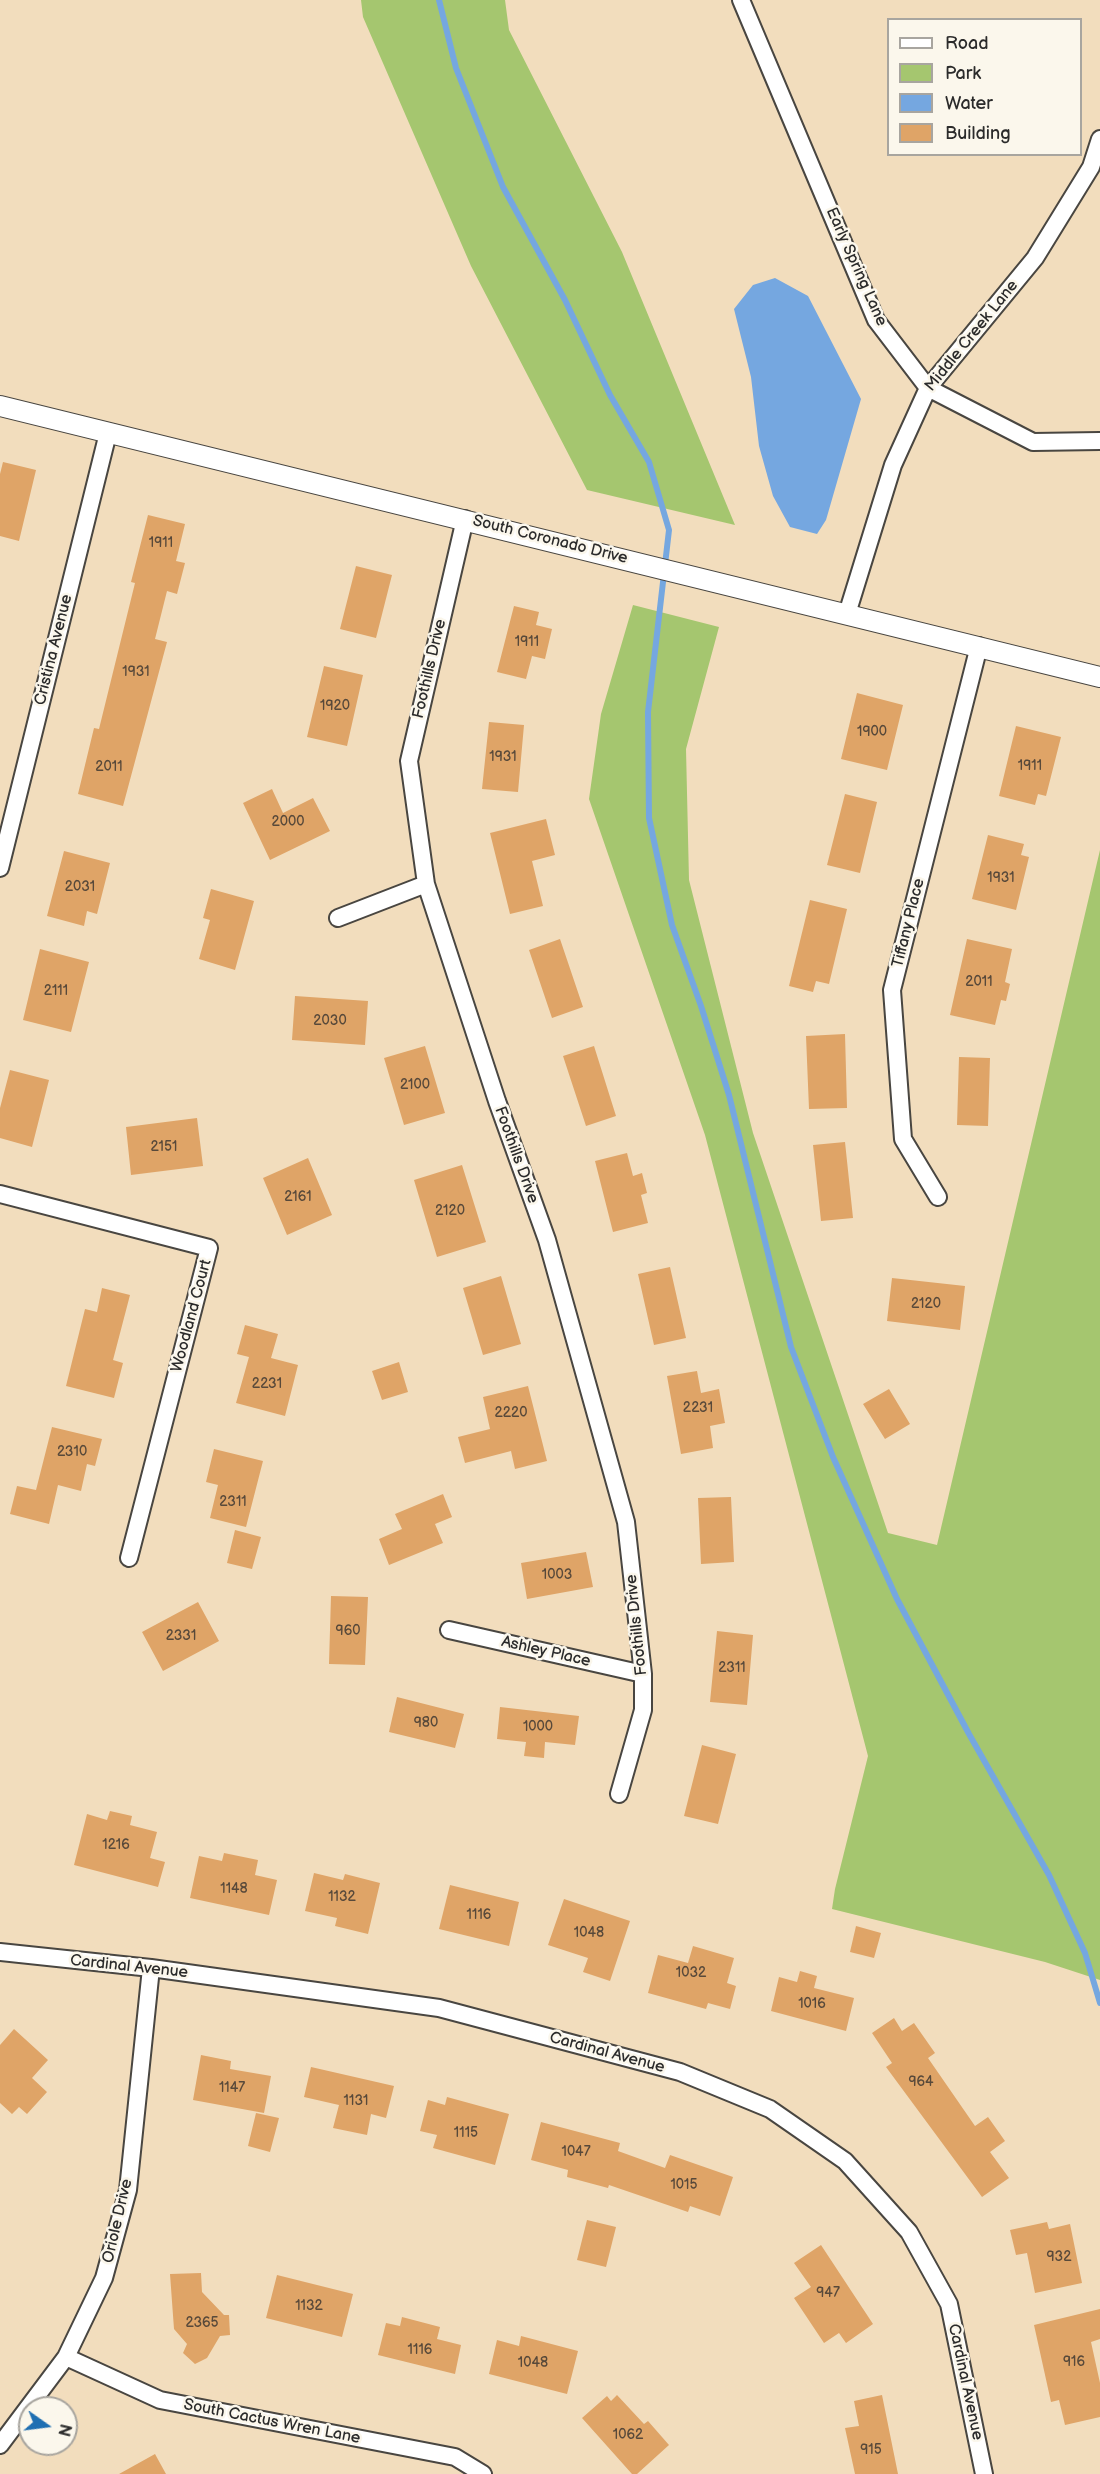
<!DOCTYPE html>
<html>
<head>
<meta charset="utf-8">
<style>
	body { margin:0 }
	#map { position:relative; width:1100px; height:2474px; overflow:hidden; background:#f2ddbd; font-family:"Balsamiq Sans",sans-serif }
	canvas { display:block }
	.legend { position:absolute; left:887px; top:18px; width:195px; height:138px; box-sizing:border-box; background:#fbf7ec; border:2px solid #a8a59f; margin:0; padding:8px 10px; list-style:none; font-size:18px; color:#2b2b2b }
	.legend li { display:flex; align-items:center; gap:12px; height:30px }
	.legend b { width:30px; border:2px solid #a8a59f }
	.north { position:absolute; left:18px; top:2396px; width:60px; height:60px; box-sizing:border-box; background:#fbf7ec; border:2px solid #a8a59f; border-radius:50%; rotate:104deg; font-size:16px; font-weight:700; line-height:24px; text-align:center; color:#2b2b2b }
	.north::after { content:''; display:block; margin:auto; width:21px; height:27px; background:#1f6fb2; clip-path:polygon(50% 0,100% 100%,50% 72%,0 100%) }
</style>
</head>
<body>
<div id="map">
<canvas width="1100" height="2474"></canvas>
<ul class="legend">
<li><b style="height:8px;background:#fff"></b>Road</li>
<li><b style="height:16px;background:#a5c66f"></b>Park</li>
<li><b style="height:16px;background:#75a7e0"></b>Water</li>
<li><b style="height:16px;background:#dfa467"></b>Building</li>
</ul>
<div class="north">N</div>
</div>
<script>
const ctx = document.querySelector('canvas').getContext('2d');
ctx.lineJoin = 'round';
function paint(path, color) {
  ctx.fillStyle = color;
  ctx.fill(path, 'evenodd');
}
function poly(rows) {
  const path = new Path2D();
  for (const r of rows) {
    path.moveTo(r[0], r[1]);
    for (let i = 2; i < r.length; i += 2) path.lineTo(r[i], r[i + 1]);
  }
  return path;
}
function trace(path, color, width, dash) {
  ctx.strokeStyle = color;
  ctx.lineWidth = width;
  ctx.lineCap = dash ? 'butt' : 'round';
  ctx.setLineDash(dash || []);
  ctx.stroke(path);
}
function write(font, color, halo, rows, align = 'center') {
  ctx.font = font + ' "Balsamiq Sans",sans-serif';
  ctx.lineWidth = 5;
  ctx.setLineDash([]);
  ctx.textBaseline = 'middle';
  ctx.strokeStyle = halo;
  ctx.fillStyle = color;
  for (const [text, x, y, turn = 0] of rows) {
    ctx.save();
    ctx.translate(x, y);
    ctx.rotate((+turn || 0) * Math.PI / 180);
    ctx.textAlign = isNaN(turn) ? turn : align;
    if (halo) ctx.strokeText(text, 0, 0);
    ctx.fillText(text, 0, 0);
    ctx.restore();
  }
}
const green = poly([
	[361,0,505,0,509,30,622,252,735,525,587,490,471,266,363,17],
	[633,605,719,627,686,749,689,880,753,1133,888,1533,937,1545,1100,850,1100,1980,1045,1962,832,1909,835,1889,868,1756,705,1135,589,799,601,714]
]);
const water = poly([
	[775,278,808,296,861,399,826,520,817,534,790,527,773,496,759,446,751,377,734,309,753,285]
]);
const stream = poly([
	[439,0,456,68,503,187,565,300,610,395,649,462,669,530,648,712,649,818,672,925,701,1006,729,1095,791,1347,833,1457,897,1599,969,1734,1049,1875,1085,1953,1100,2003]
]);
const building = poly([
	[3,462,36,470,19,541,0,536,0,474],
	[148,515,185,524,176,561,185,563,177,594,167,591,155,639,167,642,123,806,78,794,94,728,99,729,135,583,131,582],
	[356,566,392,575,376,638,340,629],
	[514,606,539,612,536,625,552,629,545,659,532,656,526,679,497,672],
	[324,666,363,675,347,746,307,737],
	[857,693,903,705,887,770,841,759],
	[489,722,524,725,518,792,482,789],
	[1016,726,1061,737,1046,796,1038,794,1035,805,999,796],
	[272,789,283,813,313,798,330,831,270,860,243,803],
	[845,794,877,802,860,873,827,865],
	[546,819,555,855,532,861,543,906,510,914,490,833],
	[988,835,1024,844,1021,855,1029,857,1016,910,972,899],
	[64,851,110,863,97,914,87,911,84,926,47,916],
	[211,889,254,901,235,970,199,959,210,920,203,918],
	[810,900,847,909,829,984,816,981,813,992,789,986],
	[560,939,583,1007,552,1018,529,950],
	[967,939,1012,949,1005,982,1010,984,1006,1001,1001,1000,995,1025,950,1015],
	[40,949,89,962,71,1032,23,1020],
	[295,996,368,1001,365,1045,292,1040],
	[845,1034,847,1108,809,1109,806,1036],
	[425,1046,445,1113,404,1125,384,1058],
	[594,1046,616,1116,586,1126,563,1056],
	[959,1057,990,1058,988,1126,957,1125],
	[10,1070,49,1080,32,1147,0,1138,0,1108],
	[197,1118,203,1166,131,1175,126,1127],
	[845,1142,853,1218,821,1221,813,1145],
	[627,1153,633,1176,642,1173,647,1193,641,1195,648,1223,613,1232,595,1161],
	[308,1158,332,1215,287,1235,263,1178],
	[462,1165,486,1242,437,1257,414,1180],
	[670,1267,686,1338,654,1345,638,1274],
	[501,1276,521,1344,483,1355,463,1288],
	[892,1278,965,1286,960,1330,887,1321],
	[102,1288,130,1295,113,1360,123,1363,114,1398,66,1386,85,1309,97,1312],
	[245,1325,278,1334,271,1358,298,1365,285,1416,236,1403,249,1357,237,1354],
	[399,1362,408,1392,382,1400,372,1371],
	[697,1371,701,1393,719,1389,725,1423,710,1426,713,1448,681,1454,667,1376],
	[528,1386,547,1461,515,1469,511,1451,465,1463,458,1437,490,1429,483,1397],
	[889,1389,910,1424,885,1439,863,1404],
	[52,1427,102,1439,95,1466,87,1464,81,1491,58,1485,49,1524,10,1514,17,1486,36,1490],
	[214,1449,263,1461,246,1527,210,1518,218,1485,206,1482],
	[443,1494,452,1517,435,1524,443,1543,389,1565,379,1539,402,1529,395,1514],
	[731,1497,734,1562,701,1564,698,1498],
	[235,1530,261,1537,252,1569,227,1563],
	[586,1552,593,1587,527,1599,521,1563],
	[331,1596,368,1597,365,1665,329,1664],
	[198,1602,219,1641,163,1671,142,1632],
	[717,1631,753,1635,747,1705,710,1702],
	[397,1697,464,1714,455,1748,389,1732],
	[500,1707,579,1716,575,1745,545,1742,544,1758,524,1756,526,1742,497,1739],
	[702,1745,736,1754,718,1824,684,1816],
	[110,1811,132,1816,130,1825,157,1832,150,1858,165,1862,158,1887,74,1865,87,1814,107,1820],
	[224,1853,258,1860,255,1875,277,1880,269,1915,190,1898,199,1856,222,1861],
	[314,1873,343,1880,345,1874,380,1883,368,1934,335,1926,337,1918,305,1911],
	[450,1885,519,1902,509,1946,439,1929],
	[564,1899,630,1921,610,1981,583,1972,588,1958,548,1945],
	[856,1926,881,1933,874,1958,850,1952],
	[693,1946,734,1958,727,1983,736,1986,730,2009,708,2003,706,2009,648,1993,658,1955,688,1963],
	[800,1971,817,1976,814,1988,854,1998,846,2031,771,2011,779,1977,797,1982],
	[894,2018,902,2031,914,2023,935,2053,928,2058,975,2126,988,2117,1005,2141,990,2152,1009,2178,982,2197,886,2067,892,2063,872,2033],
	[14,2029,48,2060,32,2078,47,2092,27,2114,19,2107,12,2114,0,2103,0,2045],
	[201,2055,231,2061,230,2069,271,2076,264,2113,193,2100],
	[311,2067,394,2086,386,2118,371,2114,367,2135,333,2128,339,2105,304,2097],
	[447,2097,509,2114,495,2165,433,2148,437,2135,420,2131,428,2100,445,2105],
	[256,2113,279,2118,270,2152,248,2146],
	[541,2122,620,2143,618,2151,665,2168,670,2155,733,2177,720,2216,690,2206,688,2212,609,2185,608,2188,567,2177,568,2170,531,2160],
	[587,2220,616,2227,606,2267,577,2260],
	[1047,2222,1049,2229,1070,2224,1082,2283,1035,2293,1027,2253,1016,2255,1010,2230],
	[821,2245,873,2324,846,2343,839,2333,824,2343,794,2298,811,2287,794,2263],
	[201,2273,202,2292,224,2315,229,2315,230,2335,220,2336,207,2358,195,2364,183,2353,187,2344,174,2329,170,2274],
	[277,2275,353,2294,342,2337,266,2318],
	[1100,2309,1100,2339,1091,2342,1100,2383,1100,2417,1065,2425,1059,2400,1051,2402,1034,2325],
	[402,2317,440,2327,437,2339,461,2345,455,2374,378,2355,386,2323,400,2326],
	[521,2336,578,2351,567,2394,489,2374,497,2340,519,2346],
	[617,2395,644,2424,648,2421,669,2445,637,2474,632,2474,582,2418,607,2396,611,2401],
	[882,2395,898,2474,855,2474,845,2428,859,2426,854,2401],
	[155,2454,166,2474,119,2474]
]);
const minor = poly([
	[741,0,876,320,928,388,1033,442,1100,441],
	[465,519,409,761,426,884,497,1101,547,1240,626,1522,643,1674,643,1710,619,1794],
	[847,614,893,465,928,388,1035,258,1091,167,1100,139],
	[0,868,108,433],
	[338,918,426,884],
	[0,1194,209,1248,129,1558],
	[938,1197,903,1139,892,990,979,646],
	[449,1630,643,1674],
	[0,1952,151,1968,439,2008,680,2072,770,2109,845,2161,909,2232,949,2304,984,2474],
	[66,2357,160,2400,455,2457,483,2474],
	[0,2445,66,2357,104,2278,128,2190,151,1968]
]);
const tertiary = poly([
	[0,406,1100,677]
]);
const numberNames = [
	["1911",161,543],
	["1911",527,642],
	["1931",136,672],
	["1920",335,706],
	["1900",872,732],
	["1931",503,757],
	["1911",1030,766],
	["2011",109,767],
	["2000",288,822],
	["1931",1001,878],
	["2031",80,887],
	["2011",979,982],
	["2111",56,991],
	["2030",330,1021],
	["2100",415,1085],
	["2151",164,1147],
	["2161",298,1197],
	["2120",450,1211],
	["2120",926,1304],
	["2231",267,1384],
	["2231",698,1408],
	["2220",511,1413],
	["2310",72,1452],
	["2311",233,1502],
	["1003",557,1575],
	["960",348,1631],
	["2331",181,1636],
	["2311",732,1668],
	["980",426,1723],
	["1000",538,1727],
	["1216",116,1845],
	["1148",234,1889],
	["1132",342,1897],
	["1116",479,1915],
	["1048",589,1933],
	["1032",691,1973],
	["1016",812,2004],
	["964",921,2082],
	["1147",232,2088],
	["1131",356,2101],
	["1115",466,2133],
	["1047",576,2152],
	["1015",684,2185],
	["932",1059,2257],
	["947",828,2293],
	["1132",309,2306],
	["2365",202,2323],
	["1116",420,2350],
	["916",1074,2362],
	["1048",533,2363],
	["1062",628,2435],
	["915",871,2450]
];
const streetNames = [
	["Early Spring Lane",856,267,66],
	["Middle Creek Lane",972,336,-51],
	["South Coronado Drive",550,540,14],
	["Cristina Avenue",54,650,-76],
	["Foothills Drive",430,669,-77],
	["Tiffany Place",909,923,-76],
	["Foothills Drive",516,1155,70],
	["Woodland Court",192,1316,-75],
	["Foothills Drive",637,1625,-96],
	["Ashley Place",546,1652,13],
	["Cardinal Avenue",129,1967,6],
	["Cardinal Avenue",607,2053,15],
	["Oriole Drive",118,2221,-77],
	["Cardinal Avenue",965,2382,78],
	["South Cactus Wren Lane",272,2422,11]
];
paint(green, '#a5c66f');
paint(water, '#75a7e0');
trace(stream, '#75a7e0', 6);
paint(building, '#dfa467');
trace(minor, '#494641', 20);
trace(tertiary, '#494641', 22);
trace(minor, '#fff', 16);
trace(tertiary, '#fff', 20);
write('14px', '#58493a', null, numberNames);
write('16px', '#2b2b2b', '#fbf7ec', streetNames);
</script>
</body>
</html>
